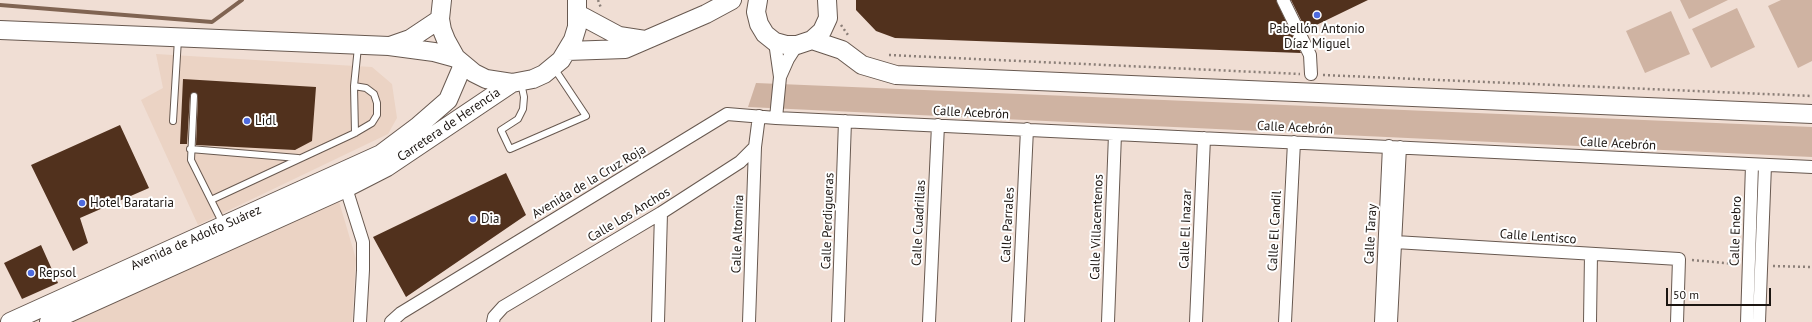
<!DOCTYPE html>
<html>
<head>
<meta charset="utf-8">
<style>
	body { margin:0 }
	#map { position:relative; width:1812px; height:322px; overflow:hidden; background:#f0ded4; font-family:"PT Sans",sans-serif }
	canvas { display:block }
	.scale { position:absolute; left:1666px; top:288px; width:105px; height:18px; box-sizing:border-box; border:2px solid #1c1612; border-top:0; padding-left:5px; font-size:12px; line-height:14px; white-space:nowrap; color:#1c1612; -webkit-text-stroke:3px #fff; paint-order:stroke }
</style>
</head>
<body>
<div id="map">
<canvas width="1812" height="322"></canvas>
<div class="scale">50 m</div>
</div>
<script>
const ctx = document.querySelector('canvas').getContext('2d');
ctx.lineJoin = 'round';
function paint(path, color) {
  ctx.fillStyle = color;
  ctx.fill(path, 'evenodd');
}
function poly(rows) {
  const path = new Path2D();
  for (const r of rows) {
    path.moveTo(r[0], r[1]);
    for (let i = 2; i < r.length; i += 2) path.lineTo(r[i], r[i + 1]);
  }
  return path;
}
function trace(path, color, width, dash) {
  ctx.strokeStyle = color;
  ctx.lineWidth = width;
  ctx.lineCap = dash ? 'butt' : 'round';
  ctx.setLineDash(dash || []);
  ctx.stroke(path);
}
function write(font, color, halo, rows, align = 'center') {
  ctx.font = font + ' "PT Sans",sans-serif';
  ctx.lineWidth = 4;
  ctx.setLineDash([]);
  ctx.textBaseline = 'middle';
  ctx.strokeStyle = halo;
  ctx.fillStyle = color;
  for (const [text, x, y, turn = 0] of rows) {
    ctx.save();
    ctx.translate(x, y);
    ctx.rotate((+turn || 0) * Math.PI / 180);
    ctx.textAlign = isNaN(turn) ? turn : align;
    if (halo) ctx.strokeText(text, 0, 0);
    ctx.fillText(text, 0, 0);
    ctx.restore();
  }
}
const built = poly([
	[156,54,372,67,392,84,397,118,388,134,198,225,141,100,163,88],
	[338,198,356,259,352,322,71,322]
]);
const green = poly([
	[1680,0,1728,0,1689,19],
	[1781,0,1812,0,1812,61,1798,68,1768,6],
	[1737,8,1755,47,1711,68,1692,29],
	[1671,11,1690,54,1645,73,1626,31],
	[756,83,1812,127,1812,157,748,107]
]);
const stream = poly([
	[0,5,212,22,242,0]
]);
const building = poly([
	[856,0,1276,0,1301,53,895,38,876,31,856,10],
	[1291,0,1368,0,1306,30],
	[183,79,316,87,312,141,295,150,196,145,198,96,194,92,190,96,187,144,180,144],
	[120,125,149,188,80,218,88,243,73,251,31,165],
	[506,173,526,215,406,297,373,237],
	[41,245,58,283,22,299,4,263]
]);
const path = poly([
	[598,0,601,8],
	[841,25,848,35],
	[889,55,1300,74],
	[1323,75,1812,96],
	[1692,260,1736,264],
	[1773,266,1812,267]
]);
const lane = poly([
	[521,83,524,97,523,109,518,119,501,130,510,149,586,116,554,68],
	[194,96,191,160,223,224],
	[173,121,178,39],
	[355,133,354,86,358,47],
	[190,149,298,158],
	[211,200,355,133,372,123,377,115,377,103,374,94,366,88,354,86]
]);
const street = poly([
	[1283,0,1310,55,1311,74],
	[780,77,788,59,797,45],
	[776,118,1812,167],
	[346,188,363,242,363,270,360,322],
	[1395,242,1679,259,1677,322],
	[391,322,401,313,727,114,776,118,780,77,775,42],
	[493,322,494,317,503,307,661,213,740,162,755,147,759,116],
	[658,322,661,213],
	[749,322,755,147],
	[838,322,845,121],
	[929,322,938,125],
	[1018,322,1027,129],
	[1108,322,1115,134],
	[1196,322,1204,138],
	[1285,322,1294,142],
	[1381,322,1389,146],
	[1391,322,1400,147],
	[1590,322,1591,254],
	[1747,322,1752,165],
	[1759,322,1765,165]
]);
const secondary = poly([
	[442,0,440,19,442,30,446,40,456,58,474,73,486,79,512,83,533,79,544,74,561,60,573,40,577,27,577,0],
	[758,0,756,12,759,24,765,34,775,42,786,45,797,45,812,40,822,31,828,18,827,0],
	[578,14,619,36,645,40],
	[0,30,389,46,434,52,456,58],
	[812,40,842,50,862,65,896,75,1812,114],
	[390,46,410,39,440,19],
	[567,51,625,49,706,14,732,0],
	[10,322,381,154,417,127,448,100,463,65],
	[49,322,346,188,387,167,512,83]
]);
const markers = [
	[1317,15,4,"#4e6bdf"],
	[247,121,4,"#4e6bdf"],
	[82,203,4,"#4e6bdf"],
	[473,219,4,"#4e6bdf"],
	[31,273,4,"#4e6bdf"]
];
const poiNames = [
	["Pabellón Antonio",1317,29,"center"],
	["Díaz Miguel",1317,44,"center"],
	["Lidl",255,121],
	["Hotel Barataria",90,203],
	["Dia",481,219],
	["Repsol",39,273]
];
const streetNames = [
	["Calle Acebrón",971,113,3],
	["Carretera de Herencia",449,125,-34],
	["Calle Acebrón",1295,128,3],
	["Calle Acebrón",1618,144,3],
	["Avenida de la Cruz Roja",589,182,-31],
	["Calle Los Anchos",629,215,-31],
	["Calle Perdigueras",828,221,-88],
	["Calle Cuadrillas",919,223,-87],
	["Calle Parrales",1008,225,-87],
	["Calle Villacentenos",1097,227,-88],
	["Calle El Inazar",1186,229,-88],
	["Calle El Candil",1275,231,-87],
	["Calle Enebro",1736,231,-88],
	["Calle Altomira",738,234,-88],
	["Calle Taray",1371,234,-87],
	["Calle Lentisco",1538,237,4],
	["Avenida de Adolfo Suárez",196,238,-24]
];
paint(built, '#ebd3c4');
paint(green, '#cfb3a2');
trace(stream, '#806452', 4);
paint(building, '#51311d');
trace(lane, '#685950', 8);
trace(street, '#685950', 14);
trace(secondary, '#685950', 20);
trace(path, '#8b7f78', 2.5, [2, 3]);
trace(lane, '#fff', 6);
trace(street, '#fff', 12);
trace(secondary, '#fff', 18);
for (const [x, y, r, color] of markers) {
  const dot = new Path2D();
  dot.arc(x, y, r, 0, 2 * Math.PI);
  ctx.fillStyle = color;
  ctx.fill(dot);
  trace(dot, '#fff', 1.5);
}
write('13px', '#1c1612', '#fff', poiNames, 'left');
write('13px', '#1c1612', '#fff', streetNames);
</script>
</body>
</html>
